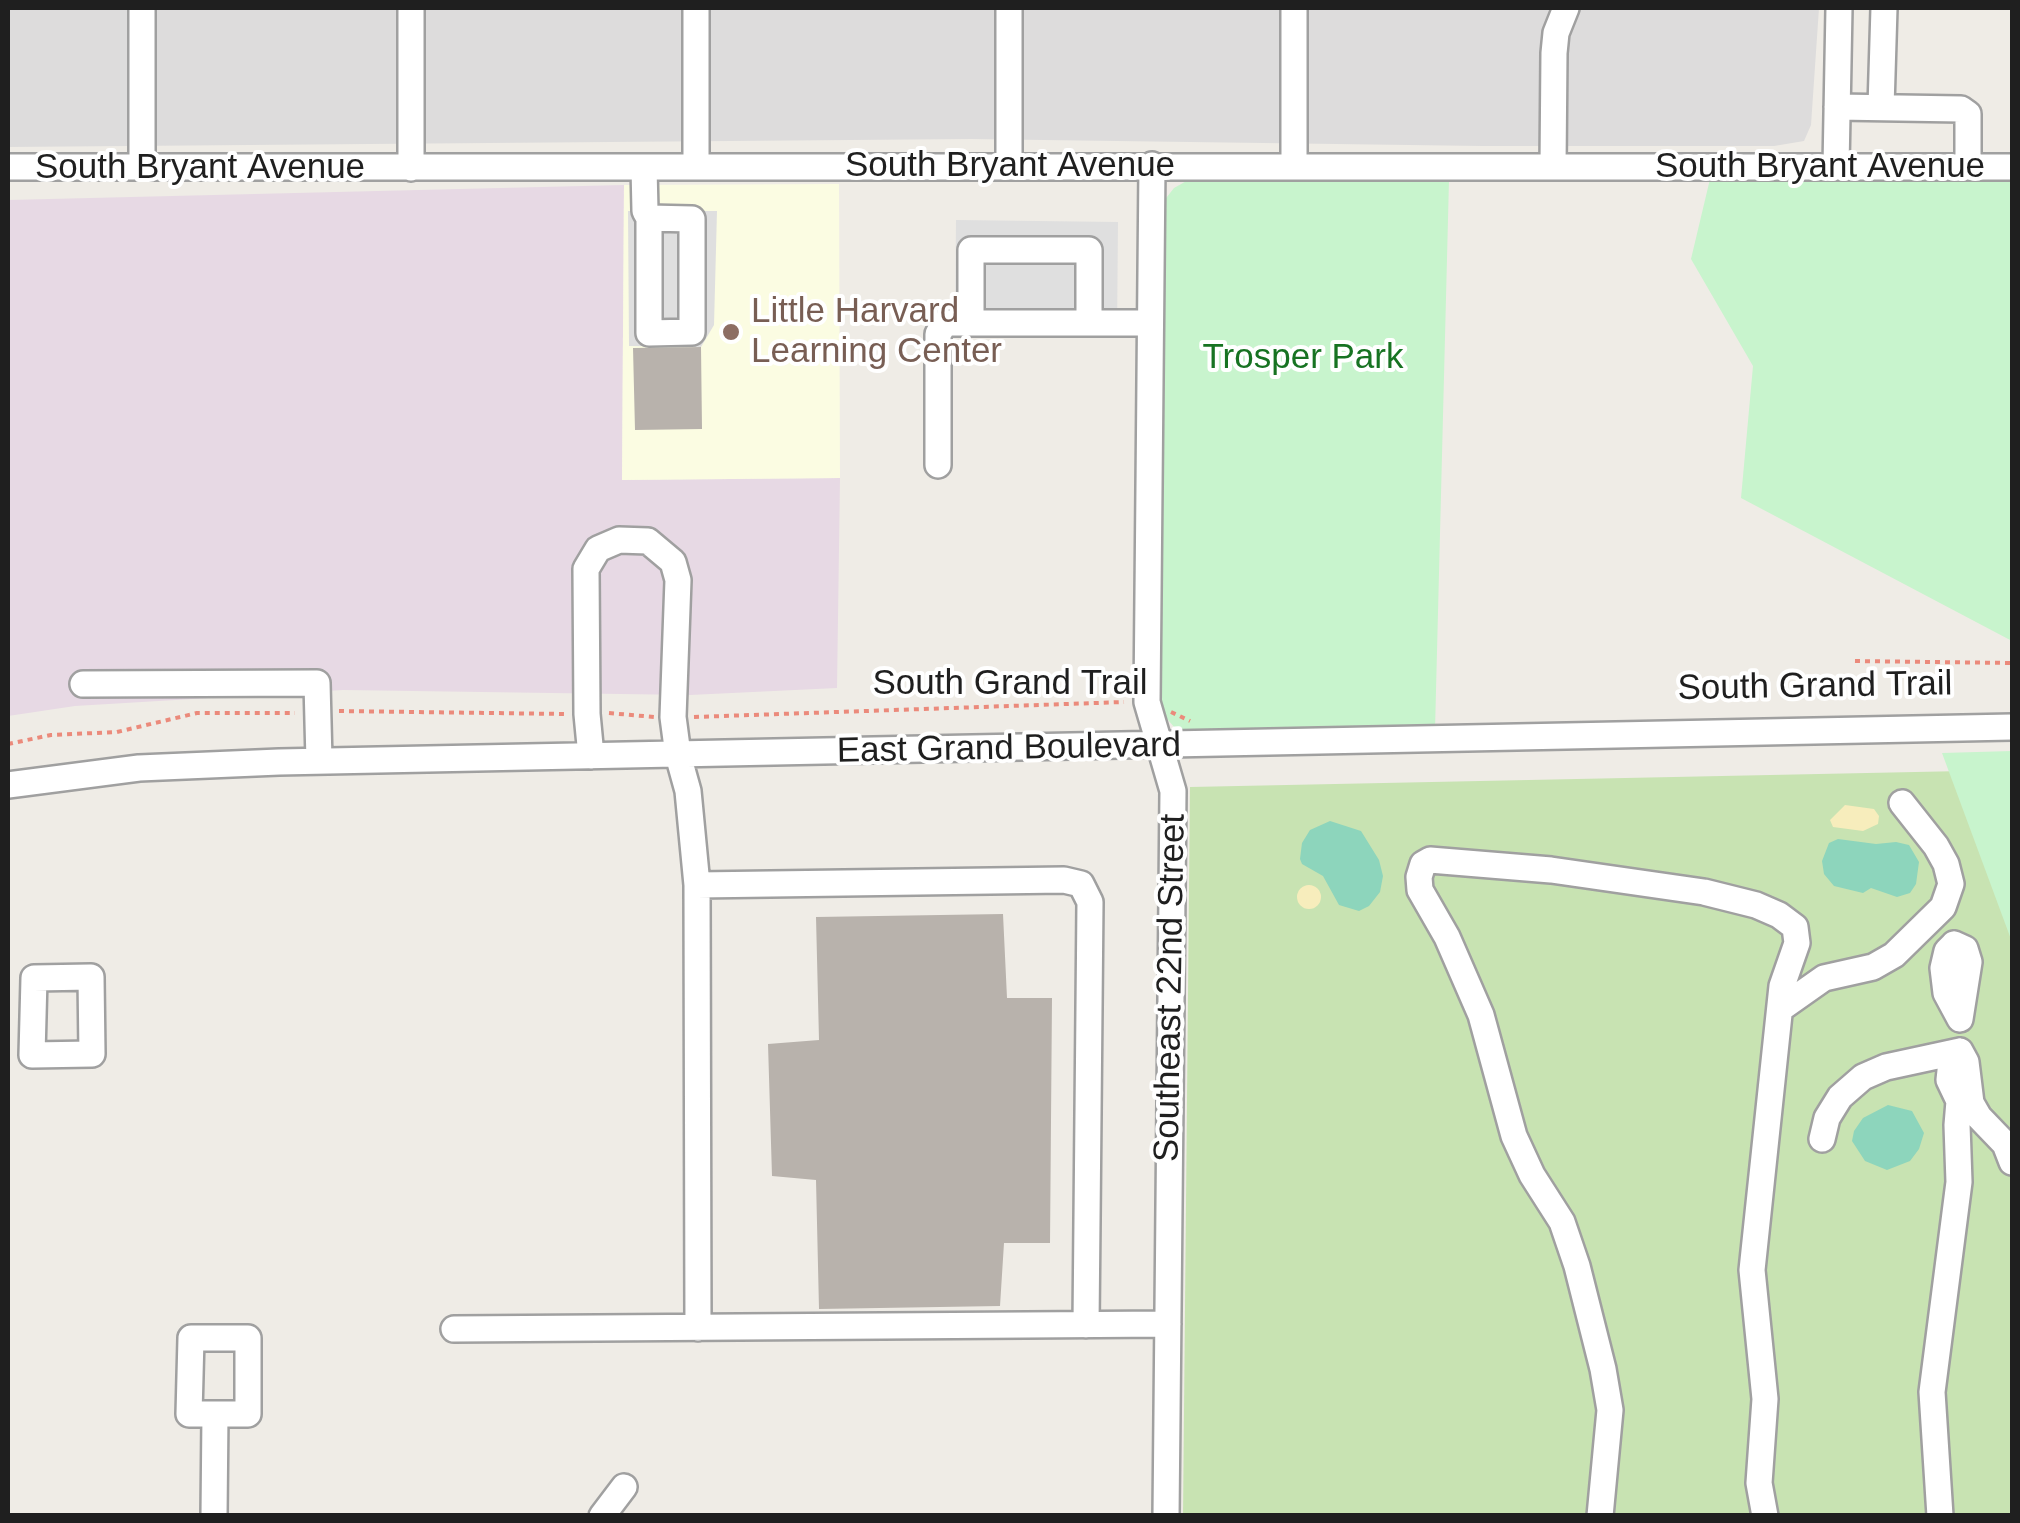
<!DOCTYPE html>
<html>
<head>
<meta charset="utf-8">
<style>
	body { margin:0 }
	#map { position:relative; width:2020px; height:1523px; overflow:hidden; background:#efece6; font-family:Helvetica,sans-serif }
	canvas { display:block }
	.frame { position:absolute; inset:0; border:10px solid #1f1f1f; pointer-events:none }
</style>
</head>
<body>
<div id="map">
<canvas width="2020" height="1523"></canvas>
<div class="frame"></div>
</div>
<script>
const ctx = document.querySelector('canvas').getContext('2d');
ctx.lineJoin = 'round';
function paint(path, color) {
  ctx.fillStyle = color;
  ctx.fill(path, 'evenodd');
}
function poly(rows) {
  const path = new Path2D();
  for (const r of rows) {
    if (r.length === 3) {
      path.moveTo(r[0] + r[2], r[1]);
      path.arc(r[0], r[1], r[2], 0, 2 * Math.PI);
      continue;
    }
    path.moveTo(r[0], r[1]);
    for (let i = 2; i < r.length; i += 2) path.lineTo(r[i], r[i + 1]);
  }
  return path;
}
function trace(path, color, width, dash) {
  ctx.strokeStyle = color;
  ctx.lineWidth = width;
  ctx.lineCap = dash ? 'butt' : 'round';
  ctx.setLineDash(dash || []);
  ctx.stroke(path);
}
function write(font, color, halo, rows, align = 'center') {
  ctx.font = font + ' Helvetica,sans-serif';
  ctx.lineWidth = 8;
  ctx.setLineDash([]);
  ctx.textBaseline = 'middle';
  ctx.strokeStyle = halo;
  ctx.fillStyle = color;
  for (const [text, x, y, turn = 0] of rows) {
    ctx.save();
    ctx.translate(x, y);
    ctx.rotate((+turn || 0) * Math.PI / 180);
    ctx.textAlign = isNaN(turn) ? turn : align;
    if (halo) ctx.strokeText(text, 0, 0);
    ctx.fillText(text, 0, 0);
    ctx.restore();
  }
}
const residential = poly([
	[8,8,1819,8,1811,125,1804,141,1774,146,1482,146,971,139,8,147]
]);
const industrial = poly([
	[624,185,622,480,840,478,837,688,690,695,343,690,75,706,8,716,8,200]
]);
const education = poly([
	[839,184,840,478,622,480,624,185]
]);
const grass = poly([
	[2012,770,2012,1515,1183,1516,1190,787]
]);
const sand = poly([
	[1845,805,1874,809,1879,816,1878,824,1863,831,1833,827,1830,820],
	[1309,897,12]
]);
const park = poly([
	[1190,179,1449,180,1435,730,1199,734,1175,728,1161,712,1163,202,1174,188],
	[1710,179,2012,179,2012,641,1741,498,1753,366,1691,259],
	[2012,751,2012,942,1942,753]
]);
const pitch = poly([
	[1330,821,1361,831,1379,860,1383,876,1380,892,1369,906,1359,911,1339,905,1323,876,1302,864,1300,859,1302,843,1310,830],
	[1838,839,1876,844,1896,842,1909,845,1919,862,1916,884,1910,893,1897,897,1871,888,1863,893,1834,886,1824,874,1822,861,1829,843],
	[1888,1105,1912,1111,1924,1133,1919,1149,1910,1161,1887,1170,1865,1161,1852,1141,1854,1131,1863,1118]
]);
const parking = poly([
	[628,211,717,211,714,325,701,347,629,346],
	[956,220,1118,222,1117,334,955,333]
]);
const building = poly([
	[701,347,702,429,635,430,633,348],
	[1003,914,1007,998,1052,998,1050,1243,1004,1243,1000,1306,819,1309,816,1180,772,1176,768,1044,819,1040,816,917]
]);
const path = poly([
	[1855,661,2012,663],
	[339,711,565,714],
	[1171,712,1190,721],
	[609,713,654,717],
	[694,717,1124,702],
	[8,744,51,735,117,732,197,713,295,713]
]);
const minor = poly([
	[142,8,142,167],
	[696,8,696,167],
	[1009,8,1009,167],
	[1837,107,1961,109,1968,114,1968,167],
	[1881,107,1884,8],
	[1152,165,1147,702,1173,791,1166,1516],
	[8,167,2012,167],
	[644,167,645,211,649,218,649,333,692,332,692,219,649,218],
	[1294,167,1294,8],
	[1553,167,1554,53,1556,33,1566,8],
	[1836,167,1839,8],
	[411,168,411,8],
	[971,323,971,250,1089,250,1089,322],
	[938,465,938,334,945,323,1150,323],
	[83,684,317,683,319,761],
	[591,756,587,714,586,569,598,549,619,540,648,541,673,562,678,580,673,717,678,755,688,791,697,885],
	[8,785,139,768,279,762,2012,727],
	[1954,944,1965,949,1969,962,1960,1019,1946,993,1943,968,1947,951,1954,944],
	[91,977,92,1054,32,1055,34,978,91,977],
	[1780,1009,1824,978,1873,967,1894,955,1943,907,1951,884,1946,864,1936,846,1902,803],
	[1822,1139,1827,1118,1840,1097,1863,1077,1886,1067,1960,1051],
	[698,1328,697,885,1064,880,1081,884,1090,902,1086,1325],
	[454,1329,1168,1324],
	[191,1338,248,1338,248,1414,189,1414,191,1338],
	[214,1516,215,1414],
	[602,1516,624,1487],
	[1600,1516,1610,1410,1603,1369,1577,1266,1562,1222,1532,1175,1514,1136,1481,1015,1447,937,1420,890,1419,877,1423,864,1430,860,1551,870,1704,892,1756,905,1779,915,1795,927,1797,943,1782,986,1752,1270,1765,1399,1759,1483,1765,1516],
	[1940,1516,1932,1392,1959,1182,1957,1125,1959,1101,1949,1080,1951,1062,1960,1051,1966,1062,1971,1103,1979,1117,2005,1144,2012,1162]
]);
const markers = [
	[731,332,10,"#8d6e63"]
];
const streetNames = [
	["South Bryant Avenue",1010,166],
	["South Bryant Avenue",1820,167],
	["South Bryant Avenue",200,168],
	["South Grand Trail",1010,684],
	["South Grand Trail",1815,687,-1],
	["East Grand Boulevard",1009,749,-1],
	["Southeast 22nd Street",1171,988,-89]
];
const educationNames = [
	["Little Harvard",751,312],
	["Learning Center",751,352]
];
const parkNames = [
	["Trosper Park",1303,358]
];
paint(residential, '#dddcdc');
paint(industrial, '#e7d9e4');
paint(education, '#fbfce2');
paint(grass, '#c8e3b2');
paint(sand, '#f7edbc');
paint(park, '#c8f4cd');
paint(pitch, '#8dd5bc');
paint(parking, '#dfdfdf');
paint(building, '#b8b2ac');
trace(minor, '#a0a0a0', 30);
trace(path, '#eb8a7b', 4, [5, 5]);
trace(minor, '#fff', 25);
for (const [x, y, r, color] of markers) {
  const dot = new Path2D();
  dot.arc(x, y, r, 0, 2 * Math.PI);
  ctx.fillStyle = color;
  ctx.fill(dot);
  trace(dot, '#fff', 4);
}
write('35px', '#1f1f1f', '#fff', streetNames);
write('35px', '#785e54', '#fff', educationNames, 'left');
write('35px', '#177322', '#fff', parkNames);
</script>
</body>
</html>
